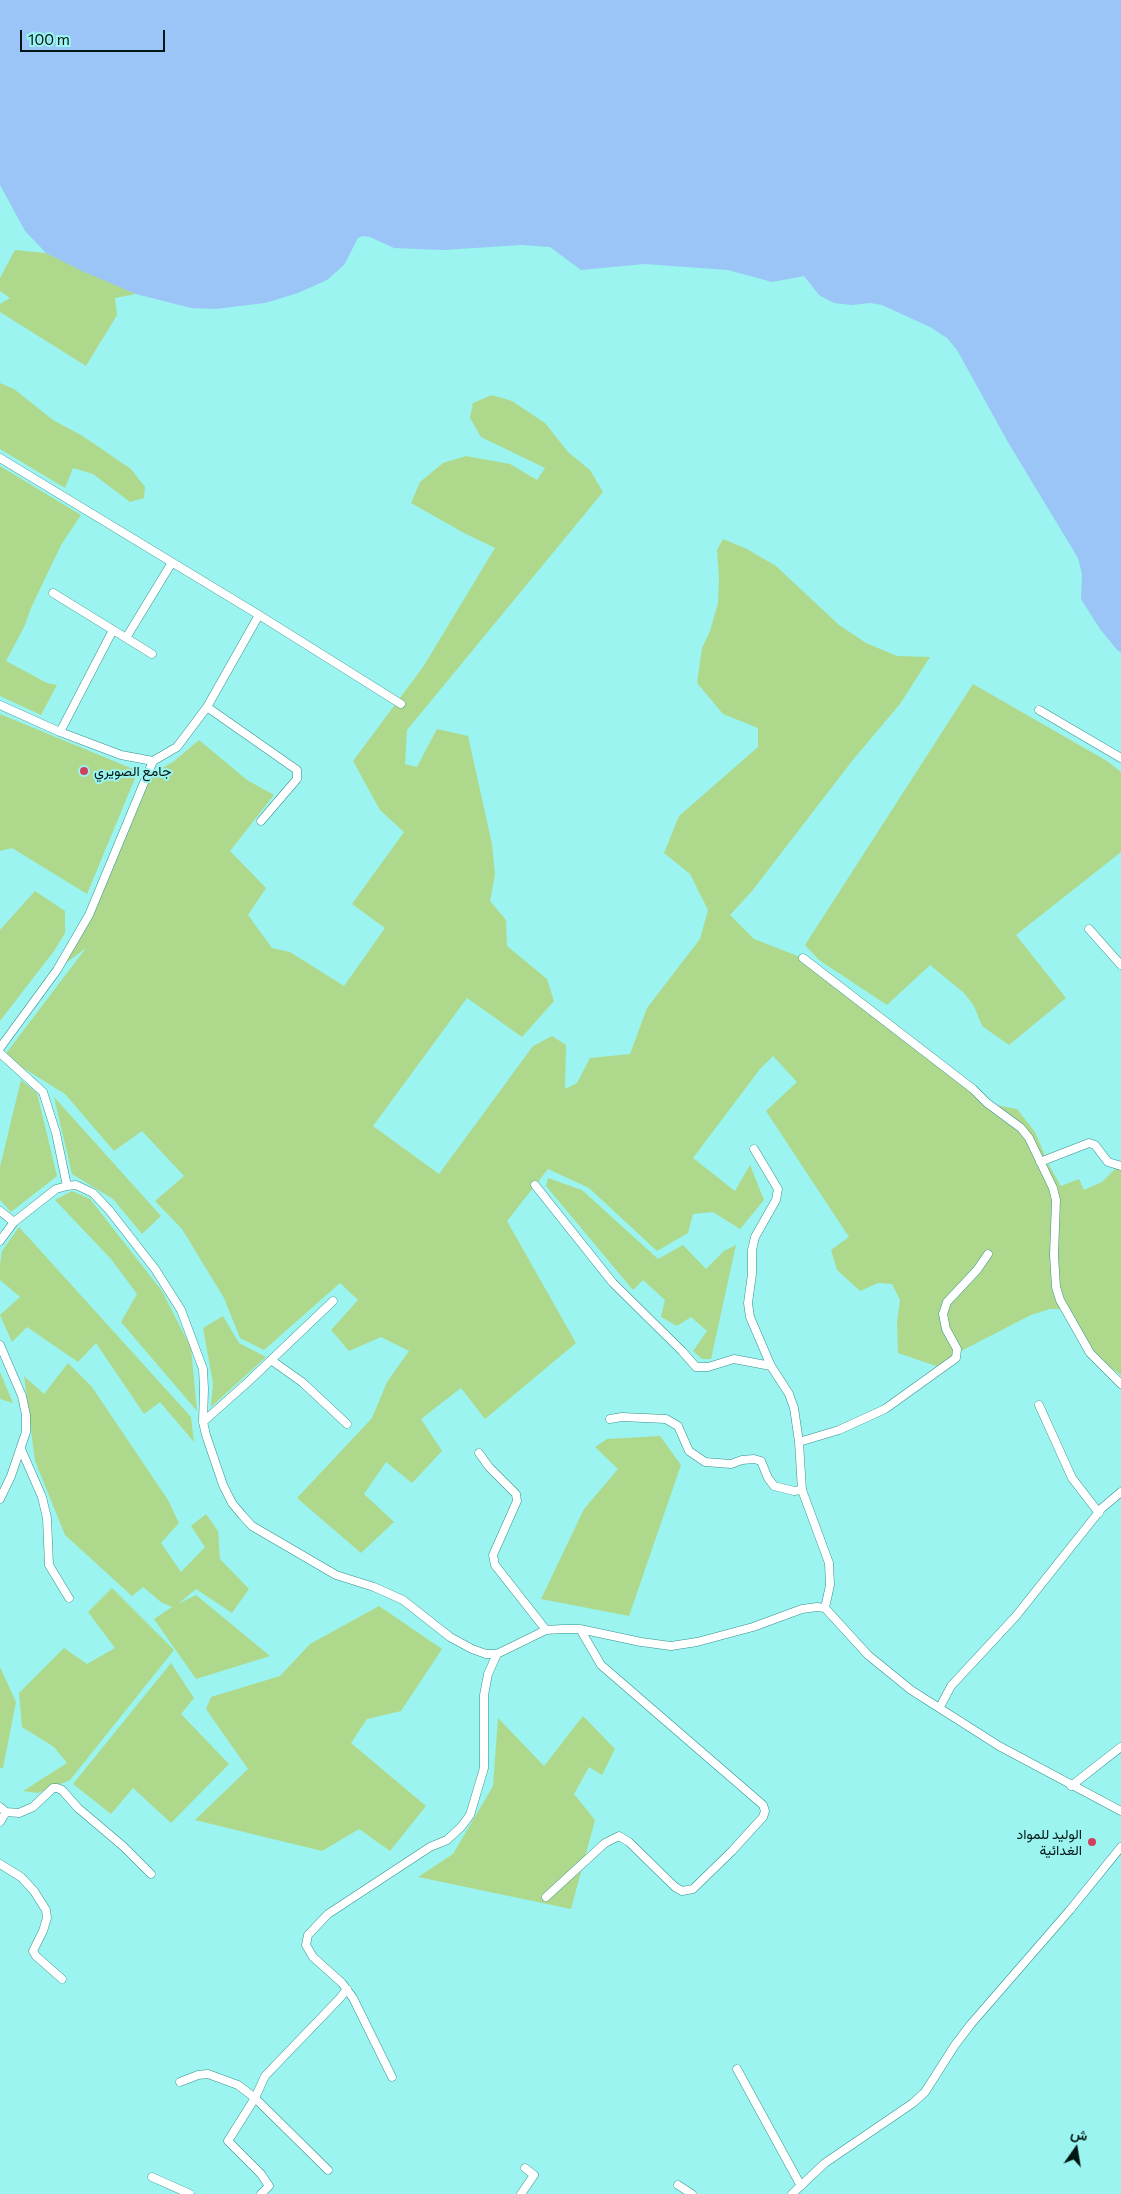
<!DOCTYPE html>
<html>
<head>
<meta charset="utf-8">
<style>
	body { margin:0 }
	#map { position:relative; width:1121px; height:2194px; overflow:hidden; background:#9bf4ef; font-family:Commissioner,Vazirmatn,sans-serif }
	canvas { display:block }
	.north { position:absolute; left:1051px; top:2124px; width:50px; height:50px; -webkit-text-stroke:4px #9bf4ef; paint-order:stroke; rotate:13deg; font-size:14px; font-weight:700; line-height:20px; text-align:center; color:#001615 }
	.north::after { content:''; display:block; margin:auto; width:18px; height:22px; background:#001615; clip-path:polygon(50% 0,100% 100%,50% 72%,0 100%) }
	.scale { position:absolute; left:20px; top:30px; width:145px; height:22px; box-sizing:border-box; border:2px solid #001615; border-top:0; padding-left:6px; font-size:15px; line-height:18px; white-space:nowrap; color:#001615; -webkit-text-stroke:4px #9bf4ef; paint-order:stroke }
</style>
</head>
<body>
<div id="map">
<canvas width="1121" height="2194"></canvas>
<div class="north">ش</div>
<div class="scale">100 m</div>
</div>
<script>
const ctx = document.querySelector('canvas').getContext('2d');
ctx.lineJoin = 'round';
function paint(path, color) {
  ctx.fillStyle = color;
  ctx.fill(path, 'evenodd');
}
function poly(rows) {
  const path = new Path2D();
  for (const r of rows) {
    path.moveTo(r[0], r[1]);
    for (let i = 2; i < r.length; i += 2) path.lineTo(r[i], r[i + 1]);
  }
  return path;
}
function trace(path, color, width, dash) {
  ctx.strokeStyle = color;
  ctx.lineWidth = width;
  ctx.lineCap = dash ? 'butt' : 'round';
  ctx.setLineDash(dash || []);
  ctx.stroke(path);
}
function write(font, color, halo, rows, align = 'center') {
  ctx.font = font + ' Commissioner,Vazirmatn,sans-serif';
  ctx.lineWidth = 4;
  ctx.setLineDash([]);
  ctx.textBaseline = 'middle';
  ctx.strokeStyle = halo;
  ctx.fillStyle = color;
  for (const [text, x, y, turn = 0] of rows) {
    ctx.save();
    ctx.translate(x, y);
    ctx.rotate((+turn || 0) * Math.PI / 180);
    ctx.textAlign = isNaN(turn) ? turn : align;
    if (halo) ctx.strokeText(text, 0, 0);
    ctx.fillText(text, 0, 0);
    ctx.restore();
  }
}
const green = poly([
	[15,250,46,253,136,294,115,298,117,315,86,366,0,312,0,304,10,298,0,291,0,278],
	[0,383,14,389,53,420,81,435,131,469,145,487,144,498,130,502,93,474,73,468,65,488,0,449],
	[492,395,512,401,545,423,568,452,590,470,603,492,407,730,405,764,417,767,437,729,468,736,492,844,495,875,490,901,506,920,507,946,547,979,554,1001,522,1037,467,998,373,1126,439,1174,533,1046,552,1036,566,1045,565,1089,577,1083,590,1058,630,1054,647,1008,700,939,708,910,690,874,664,853,679,816,758,747,758,728,723,714,697,683,702,648,710,631,718,603,719,577,717,550,723,539,747,549,776,566,839,625,866,643,897,656,930,657,900,704,852,761,752,891,730,915,754,939,803,958,986,1103,1017,1109,1035,1132,1049,1165,1061,1186,1079,1179,1084,1190,1102,1182,1121,1163,1121,1375,1090,1353,1065,1309,1050,1309,1031,1315,957,1353,942,1368,898,1353,897,1322,900,1300,892,1284,878,1283,860,1291,837,1270,831,1250,849,1237,766,1111,797,1082,773,1056,760,1069,693,1158,735,1191,750,1165,764,1200,740,1229,713,1212,693,1214,688,1233,657,1251,589,1188,548,1169,507,1221,576,1343,485,1419,461,1388,421,1419,442,1451,412,1483,386,1462,364,1494,394,1522,361,1553,297,1498,372,1418,387,1382,409,1351,381,1337,349,1351,331,1330,358,1300,340,1283,264,1350,240,1338,224,1298,182,1229,155,1201,184,1176,142,1131,114,1151,65,1094,4,1056,86,948,57,970,89,914,147,776,173,762,199,740,247,780,274,795,230,851,266,888,248,915,272,948,290,952,344,986,385,928,352,904,404,832,380,810,353,761,423,667,495,548,464,533,411,503,420,482,443,463,466,456,510,464,537,480,545,468,481,437,470,418,473,403],
	[0,466,81,515,61,545,31,608,25,625,6,661,47,683,57,685,41,715,0,696],
	[973,684,1107,761,1121,772,1121,852,1016,935,1066,998,1009,1045,982,1026,974,1006,964,993,930,965,887,1005,819,960,805,945],
	[0,714,138,771,87,894,12,848,0,851],
	[35,891,65,911,65,933,54,951,0,1021,0,930],
	[21,1080,37,1093,57,1176,11,1212,0,1200,0,1167],
	[54,1097,161,1216,142,1234,113,1199,72,1174],
	[548,1178,582,1190,658,1259,683,1245,706,1269,724,1251,736,1245,711,1359,702,1359,693,1351,707,1331,691,1317,677,1326,661,1317,665,1300,643,1280,633,1290,546,1186],
	[72,1191,90,1199,162,1291,191,1348,197,1411,121,1322,137,1294,111,1259,55,1200],
	[19,1227,191,1417,194,1442,160,1402,144,1414,96,1343,78,1362,27,1327,12,1342,0,1315,20,1297,0,1280,0,1265,2,1251],
	[223,1316,239,1343,266,1357,211,1407,213,1383,203,1328],
	[68,1363,92,1387,168,1500,179,1523,161,1543,181,1572,205,1547,191,1526,206,1514,218,1531,220,1559,249,1589,232,1613,196,1589,178,1604,196,1595,270,1656,196,1679,154,1619,172,1607,161,1602,143,1587,132,1596,65,1535,35,1461,24,1376,44,1394],
	[0,1372,13,1403,0,1399],
	[660,1436,681,1465,629,1616,541,1599,584,1509,618,1469,595,1447,607,1439],
	[112,1588,174,1650,70,1780,38,1793,23,1791,67,1763,54,1747,22,1727,19,1693,64,1648,87,1664,115,1648,88,1612],
	[379,1606,442,1649,401,1711,367,1719,351,1743,426,1806,390,1851,359,1829,322,1851,195,1820,248,1769,206,1709,211,1697,280,1676,310,1644],
	[171,1663,194,1698,181,1714,229,1764,171,1823,133,1788,111,1814,73,1784],
	[0,1667,16,1702,3,1768,0,1768],
	[583,1716,615,1749,602,1775,589,1767,574,1794,595,1820,571,1909,418,1877,453,1854,493,1786,498,1718,544,1766]
]);
const water = poly([
	[0,0,1121,0,1121,652,1118,651,1100,629,1081,599,1082,574,1078,558,1009,444,957,350,947,338,930,327,882,305,870,303,852,305,834,303,819,295,804,276,772,282,728,270,644,264,581,270,550,247,521,245,443,250,394,248,370,237,363,236,358,238,344,265,327,280,298,293,265,303,215,309,191,308,136,294,82,271,46,253,25,231,0,185]
]);
const minor = poly([
	[0,458,259,615,401,704],
	[53,593,152,654],
	[126,638,171,564],
	[0,705,60,732,121,755,153,761,177,747,207,707,259,615],
	[207,707,297,770,297,779,261,821],
	[1039,710,1121,758],
	[60,732,113,630],
	[1089,929,1121,965],
	[803,958,973,1089,987,1103,1021,1128,1029,1138,1053,1188,1056,1200,1054,1255,1056,1287,1060,1300,1090,1353,1121,1384],
	[0,1048,57,970,89,915,153,761],
	[0,1053,43,1092,56,1133,67,1186],
	[754,1149,778,1189,776,1200,755,1237,752,1250,752,1274,748,1303,750,1317,771,1366,789,1394,794,1408,799,1442,802,1490,829,1563,830,1585,825,1608],
	[1040,1162,1089,1143,1095,1145,1108,1162,1121,1166],
	[535,1185,613,1283,682,1351,696,1367,708,1367,734,1359,771,1366],
	[0,1211,14,1222],
	[0,1241,14,1222,56,1189,67,1186,76,1185,93,1193,109,1210,155,1269,181,1310,203,1369,204,1389,203,1422,206,1435,223,1485,232,1503,242,1515,252,1526,336,1575,374,1587,403,1600,450,1637,472,1649,486,1654,497,1654,546,1630,563,1629,580,1629,641,1642,671,1646,697,1642,753,1627,802,1609,817,1607,825,1608,868,1655,911,1690,999,1746,1121,1811],
	[0,1345,22,1396,26,1415,26,1432,11,1476,0,1499],
	[271,1360,302,1382,347,1424],
	[1039,1405,1072,1478,1099,1513],
	[610,1419,622,1417,666,1419,678,1426,689,1451,705,1462,731,1464,742,1460,754,1459,761,1461,768,1478,774,1486,794,1491,802,1490],
	[203,1422,248,1382,333,1301],
	[799,1442,839,1430,885,1409,956,1358,957,1349,946,1329,943,1314,947,1302,977,1270,988,1254],
	[21,1449,42,1497,47,1518,49,1565,69,1598],
	[479,1453,489,1467,516,1494,517,1501,493,1555,495,1565,546,1630],
	[940,1707,951,1686,1016,1616,1102,1508,1121,1492],
	[1071,1786,1121,1747],
	[0,1807,6,1812,19,1813,33,1807,53,1788,57,1788,62,1790,78,1808,124,1847,151,1874],
	[0,1822,6,1812],
	[0,1864,21,1877,34,1891,46,1910,47,1918,43,1931,33,1951,36,1956,62,1979],
	[546,1897,605,1843,619,1836,629,1842,675,1887,682,1891,693,1889,732,1851,763,1817,765,1811,763,1805,601,1665,580,1629],
	[737,2069,801,2186],
	[392,2077,353,1998,342,1983,313,1957,306,1945,308,1935,328,1914,430,1847,447,1840,461,1827,470,1815,484,1768,484,1695,488,1674,497,1654],
	[180,2082,198,2075,208,2074,238,2085,255,2098,328,2170],
	[152,2177,190,2194],
	[678,2185,692,2194],
	[261,2194,269,2186,261,2174,228,2141,255,2098,265,2076,340,1998,347,1989],
	[521,2194,534,2175,525,2168],
	[792,2194,825,2163,913,2103,925,2092,955,2045,971,2024,1070,1910,1121,1847]
]);
const markers = [
	[84,771,5,"#d04160"],
	[1092,1842,5,"#d04160"]
];
const poiNames = [
	["جامع الصويري",94,771],
	["الوليد للمواد",1082,1834,"right"],
	["الغدائية",1082,1850,"right"]
];
paint(green, '#aed98c');
paint(water, '#9ac5f6');
trace(minor, '#35918e', 9);
trace(minor, '#fff', 8);
for (const [x, y, r, color] of markers) {
  const dot = new Path2D();
  dot.arc(x, y, r, 0, 2 * Math.PI);
  ctx.fillStyle = color;
  ctx.fill(dot);
  trace(dot, '#9bf4ef', 2);
}
write('14px', '#001615', '#9bf4ef', poiNames, 'left');
</script>
</body>
</html>
